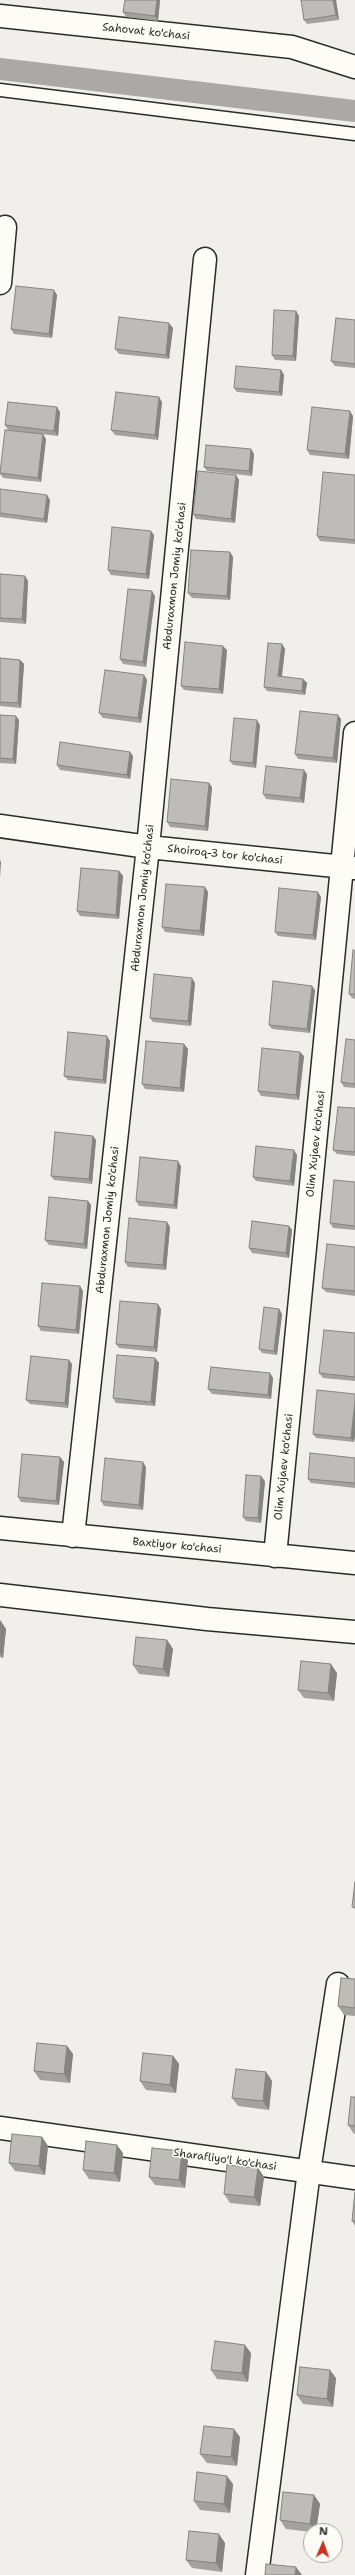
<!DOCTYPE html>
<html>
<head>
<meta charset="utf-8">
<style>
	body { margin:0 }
	#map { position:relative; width:355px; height:2575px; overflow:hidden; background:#f0efeb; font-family:"Shantell Sans",sans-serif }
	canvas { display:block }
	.north { position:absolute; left:303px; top:2523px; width:40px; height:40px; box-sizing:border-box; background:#fdfcf7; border:1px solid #a9a8a5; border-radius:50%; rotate:2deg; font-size:11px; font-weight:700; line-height:16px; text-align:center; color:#2b2b2b }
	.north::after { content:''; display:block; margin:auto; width:14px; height:18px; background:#c8321e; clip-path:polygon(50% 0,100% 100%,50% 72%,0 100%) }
</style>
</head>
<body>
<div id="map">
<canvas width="355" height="2575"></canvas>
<div class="north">N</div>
</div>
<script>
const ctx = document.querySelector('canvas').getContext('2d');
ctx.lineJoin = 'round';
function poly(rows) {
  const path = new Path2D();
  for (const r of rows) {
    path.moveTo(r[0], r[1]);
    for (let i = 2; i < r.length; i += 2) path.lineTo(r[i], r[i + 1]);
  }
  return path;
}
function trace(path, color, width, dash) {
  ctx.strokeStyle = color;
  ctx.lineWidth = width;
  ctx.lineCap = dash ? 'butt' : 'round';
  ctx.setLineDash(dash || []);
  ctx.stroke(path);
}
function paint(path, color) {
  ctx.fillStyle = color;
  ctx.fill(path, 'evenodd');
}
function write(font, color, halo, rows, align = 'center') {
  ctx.font = font + ' "Shantell Sans",sans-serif';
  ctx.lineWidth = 3;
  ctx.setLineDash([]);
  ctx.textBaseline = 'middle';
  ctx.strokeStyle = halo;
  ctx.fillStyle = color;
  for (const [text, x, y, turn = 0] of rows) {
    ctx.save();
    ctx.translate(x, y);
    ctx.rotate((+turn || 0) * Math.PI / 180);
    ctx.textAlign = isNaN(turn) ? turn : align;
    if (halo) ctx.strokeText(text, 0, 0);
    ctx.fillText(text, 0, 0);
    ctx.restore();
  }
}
const canal = poly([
	[0,69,355,111]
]);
const service = poly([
	[0,90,355,134]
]);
const minor = poly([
	[0,16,292,47,355,67],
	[0,283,5,227],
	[0,826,148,847,355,868],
	[0,1528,355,1563],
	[73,1536,148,847,205,259],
	[275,1556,355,733],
	[0,1595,207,1619,355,1632],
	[0,2128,355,2178],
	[257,2575,309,2171,338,1984]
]);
const wall = poly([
	[125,0,160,0,158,21,126,17,123,12],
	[301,0,336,0,339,20,307,24,304,20],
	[57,295,52,338,14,334,11,329],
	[296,311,299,316,296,361,275,360,272,355],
	[355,320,355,368,335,366,331,361],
	[173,328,169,359,119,354,115,349],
	[281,370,284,375,282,396,237,392,234,388],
	[162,402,158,440,115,435,111,430],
	[60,412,58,436,8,430,5,425],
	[353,416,349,459,310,455,307,450],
	[46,439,41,482,3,478,0,474,0,469],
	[251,449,254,454,252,476,207,471,204,467],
	[236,475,239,480,235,523,196,519,193,514],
	[355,475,355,544,320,541,317,536],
	[0,489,50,500,47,523,0,517],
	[154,535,149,579,111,575,108,570],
	[230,552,233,557,230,600,192,598,188,593],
	[0,574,25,576,28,581,26,624,0,622],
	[155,596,146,667,123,664,120,659],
	[282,644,285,649,282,677,303,679,307,683,305,695,267,691,264,687],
	[227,650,223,694,184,690,181,686],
	[0,658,20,660,24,664,21,708,0,706],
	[144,675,147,680,141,723,103,718,99,713],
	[0,715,19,720,16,764,0,763],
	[341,719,337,763,298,759,295,754],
	[260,725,256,768,233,765,230,761],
	[130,752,133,756,130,779,60,770,57,765],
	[307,774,304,803,266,799,263,794],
	[212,787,208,831,170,827,167,822],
	[119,871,123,876,119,919,80,916,77,911],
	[205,887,208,892,204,936,165,932,162,927],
	[321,897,316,940,278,936,275,932],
	[355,951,355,999,352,998,349,994],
	[195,983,191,1026,153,1022,150,1018],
	[315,990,310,1033,272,1029,269,1025],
	[355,1040,355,1088,344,1087,341,1082],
	[110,1041,106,1084,68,1080,64,1076],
	[184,1044,188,1049,184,1092,145,1089,142,1084],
	[304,1056,299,1100,261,1096,258,1091],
	[355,1108,355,1156,337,1154,333,1150],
	[96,1140,92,1184,54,1180,51,1176],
	[297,1155,294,1186,256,1181,253,1177],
	[181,1166,177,1209,139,1206,136,1201],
	[355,1182,355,1230,333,1228,330,1223],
	[88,1201,91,1205,87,1249,49,1245,45,1240],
	[167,1222,170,1227,166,1270,128,1267,125,1262],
	[289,1226,292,1230,289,1258,252,1253,249,1248],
	[355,1247,355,1296,326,1292,322,1288],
	[83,1291,79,1334,41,1331,38,1326],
	[161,1309,157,1352,119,1348,116,1344],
	[279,1309,282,1314,277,1355,262,1353,259,1349],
	[355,1333,355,1381,323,1378,319,1373],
	[155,1358,159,1363,155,1406,116,1403,113,1398],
	[72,1364,68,1408,30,1404,26,1400],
	[270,1373,273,1378,271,1399,212,1394,208,1389],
	[355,1394,355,1436,354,1442,316,1438,313,1434],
	[60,1457,64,1462,59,1505,21,1502,18,1497],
	[355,1458,355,1488,311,1483,308,1479],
	[146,1467,143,1510,104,1506,101,1501],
	[265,1481,261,1523,246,1521,243,1517],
	[0,1620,6,1629,3,1658,0,1657],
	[167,1640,173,1649,169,1677,139,1674,133,1665],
	[337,1673,334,1701,304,1698,298,1690],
	[355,1979,355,2016,344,2015,338,2006],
	[67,2046,73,2054,70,2083,40,2080,34,2071],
	[173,2056,179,2064,176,2093,146,2090,140,2081],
	[266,2072,272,2081,269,2110,238,2106,232,2098],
	[355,2097,355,2134,354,2134,348,2125],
	[42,2137,48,2146,45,2175,15,2171,9,2163],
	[123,2153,120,2182,89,2179,83,2170],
	[188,2160,185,2188,155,2185,149,2177],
	[258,2168,264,2177,260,2206,230,2203,224,2194],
	[355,2192,355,2226,352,2221],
	[251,2353,248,2382,217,2379,211,2370],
	[336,2378,333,2407,303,2404,297,2395],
	[240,2437,237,2466,207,2463,200,2454],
	[233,2484,230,2513,200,2510,194,2501],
	[314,2495,320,2504,316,2531,311,2531,311,2532,286,2529,280,2520],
	[225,2543,222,2572,192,2568,186,2560]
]);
const shadedWall = poly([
	[157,0,160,0,158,21,155,16],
	[333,0,336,0,339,20,336,15],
	[54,290,57,295,52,338,49,334],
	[296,311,299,316,296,361,293,356],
	[169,323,173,328,169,359,166,355],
	[281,370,284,375,282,396,279,392],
	[159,397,162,402,158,440,155,435],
	[57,407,60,412,58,436,54,431],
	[350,411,353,416,349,459,345,454],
	[43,434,46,439,41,482,38,478],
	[251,449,254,454,252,476,249,471],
	[236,475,239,480,235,523,231,519],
	[47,495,50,500,47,523,44,519],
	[151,531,154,535,149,579,146,574],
	[230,552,233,557,230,600,227,596],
	[25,576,28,581,26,624,22,619],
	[152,591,155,596,146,667,143,662],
	[282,644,285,649,281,681,278,676],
	[223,646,227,650,223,694,219,689],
	[20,660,24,664,21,708,18,703],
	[144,675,147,680,141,723,138,718],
	[303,679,307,683,305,695,302,691],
	[338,715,341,719,337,763,333,758],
	[16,716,19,720,16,764,13,759],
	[257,720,260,725,256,768,253,763],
	[130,752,133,756,130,779,127,775],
	[304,770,307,774,304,803,300,798],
	[209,783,212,787,208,831,205,826],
	[0,860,1,862,0,878],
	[119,871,123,876,119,919,116,915],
	[205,887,208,892,204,936,200,931],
	[318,892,321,897,316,940,313,935],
	[192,978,195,983,191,1026,188,1021],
	[312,986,315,990,310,1033,307,1029],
	[107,1036,110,1041,106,1084,103,1080],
	[184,1044,188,1049,184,1092,180,1088],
	[300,1052,304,1056,299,1100,296,1095],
	[93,1136,96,1140,92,1184,89,1179],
	[294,1150,297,1155,294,1186,290,1181],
	[178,1161,181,1166,177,1209,174,1205],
	[88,1201,91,1205,87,1249,84,1244],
	[167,1222,170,1227,166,1270,163,1265],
	[289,1226,292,1230,289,1258,286,1253],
	[80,1286,83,1291,79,1334,76,1330],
	[158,1304,161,1309,157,1352,154,1347],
	[279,1309,282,1314,277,1355,274,1351],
	[155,1358,159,1363,155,1406,151,1402],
	[69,1360,72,1364,68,1408,65,1403],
	[270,1373,273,1378,271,1399,268,1395],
	[355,1401,355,1436,354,1442,351,1438],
	[60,1457,64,1462,59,1505,56,1501],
	[143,1462,146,1467,143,1510,139,1505],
	[261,1476,265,1481,261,1523,258,1518],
	[0,1620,6,1629,3,1658,0,1653],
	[167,1640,173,1649,169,1677,163,1669],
	[331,1664,337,1673,334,1701,328,1693],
	[67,2046,73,2054,70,2083,64,2074],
	[173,2056,179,2064,176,2093,170,2085],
	[266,2072,272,2081,269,2110,263,2101],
	[42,2137,48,2146,45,2175,39,2166],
	[117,2145,123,2153,120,2182,114,2173],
	[182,2151,188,2160,185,2188,179,2180],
	[258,2168,264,2177,260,2206,254,2197],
	[245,2345,251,2353,248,2382,242,2373],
	[330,2370,336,2378,333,2407,327,2399],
	[234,2429,240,2437,237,2466,231,2457],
	[227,2476,233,2484,230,2513,224,2504],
	[314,2495,320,2504,316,2531,315,2531,310,2524],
	[219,2534,225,2543,222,2572,216,2563],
	[296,2567,302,2575,295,2575]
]);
const building = poly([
	[125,0,157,0,155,16,123,12,125,0],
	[301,0,333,0,336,15,304,20,301,0],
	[16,286,54,290,49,334,11,329,16,286],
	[274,310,296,311,293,356,272,355,274,310],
	[119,317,169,323,166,355,115,349,119,317],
	[336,318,355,320,355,364,331,361,336,318],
	[236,366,281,370,279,392,234,388,236,366],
	[116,392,159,397,155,435,111,430,116,392],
	[8,402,57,407,54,431,5,425,8,402],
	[312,407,350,411,345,454,307,450,312,407],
	[5,430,43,434,38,478,0,473,5,430],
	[206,445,251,449,249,471,204,467,206,445],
	[198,471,236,475,231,519,193,514,198,471],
	[323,472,355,475,355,540,317,536,323,472],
	[0,489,47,495,44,519,0,513,0,489],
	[112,527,151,531,146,574,108,570,112,527],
	[191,550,230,552,227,596,188,593,191,550],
	[0,574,25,576,22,619,0,618,0,574],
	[128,589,152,591,143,662,120,659,128,589],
	[185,642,223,646,219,689,181,686,185,642],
	[268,643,282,644,278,676,303,679,302,691,264,687,268,643],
	[0,658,20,660,18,703,0,702,0,658],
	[105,670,144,675,138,718,99,713,105,670],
	[300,711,338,715,333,758,295,754,300,711],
	[0,715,16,716,13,759,0,758,0,715],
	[234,718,257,720,253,763,230,761,234,718],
	[60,742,130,752,127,775,57,765,60,742],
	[266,766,304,770,300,798,263,794,266,766],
	[171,779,209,783,205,826,167,822,171,779],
	[81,868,119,871,116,915,77,911,81,868],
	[166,884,205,887,200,931,162,927,166,884],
	[279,888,318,892,313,935,275,932,279,888],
	[353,950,355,951,355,994,349,994,353,950],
	[154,974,192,978,188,1021,150,1018,154,974],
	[273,981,312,986,307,1029,269,1025,273,981],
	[68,1032,107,1036,103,1080,64,1076,68,1032],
	[346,1039,355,1040,355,1084,341,1082,346,1039],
	[146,1041,184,1044,180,1088,142,1084,146,1041],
	[262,1048,300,1052,296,1095,258,1091,262,1048],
	[338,1107,355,1108,355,1152,333,1150,338,1107],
	[55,1132,93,1136,89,1179,51,1176,55,1132],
	[256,1146,294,1150,290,1181,253,1177,256,1146],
	[140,1157,178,1161,174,1205,136,1201,140,1157],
	[334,1180,355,1182,355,1226,330,1223,334,1180],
	[49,1197,88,1201,84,1244,45,1240,49,1197],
	[129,1218,167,1222,163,1265,125,1262,129,1218],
	[252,1221,289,1226,286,1253,249,1248,252,1221],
	[327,1244,355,1247,355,1291,322,1288,327,1244],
	[42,1283,80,1286,76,1330,38,1326,42,1283],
	[120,1301,158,1304,154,1347,116,1344,120,1301],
	[264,1307,279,1309,274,1351,259,1349,264,1307],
	[324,1330,355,1333,355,1377,319,1373,324,1330],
	[117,1355,155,1358,151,1402,113,1398,117,1355],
	[31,1356,69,1360,65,1403,26,1400,31,1356],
	[211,1367,270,1373,268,1395,208,1389,211,1367],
	[317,1390,355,1394,355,1401,351,1438,313,1434,317,1390],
	[310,1453,355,1458,355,1483,308,1479,310,1453],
	[22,1454,60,1457,56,1501,18,1497,22,1454],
	[105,1458,143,1462,139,1505,101,1501,105,1458],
	[246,1475,261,1476,258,1518,243,1517,246,1475],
	[136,1637,167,1640,163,1669,133,1665,136,1637],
	[301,1661,331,1664,328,1693,298,1690,301,1661],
	[355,1882,355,1908,352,1907,355,1882],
	[341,1978,355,1979,355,2008,338,2006,341,1978],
	[37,2043,67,2046,64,2074,34,2071,37,2043],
	[143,2053,173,2056,170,2085,140,2081,143,2053],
	[236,2069,266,2072,263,2101,232,2098,236,2069],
	[351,2097,355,2097,355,2126,348,2125,351,2097],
	[12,2134,42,2137,39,2166,9,2163,12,2134],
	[86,2141,117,2145,114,2173,83,2170,86,2141],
	[152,2148,182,2151,179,2180,149,2177,152,2148],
	[227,2165,258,2168,254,2197,224,2194,227,2165],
	[355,2192,355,2221,352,2221,355,2192],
	[215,2341,245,2345,242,2373,211,2370,215,2341],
	[300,2367,330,2370,327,2399,297,2395,300,2367],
	[204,2426,234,2429,231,2457,200,2454,204,2426],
	[197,2472,227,2476,224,2504,194,2501,197,2472],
	[283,2492,314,2495,310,2524,280,2520,283,2492],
	[189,2531,219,2534,216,2563,186,2560,189,2531],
	[266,2564,296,2567,295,2575,265,2575,266,2564]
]);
const streetNames = [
	["Sahovat ko'chasi",146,32,6],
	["Abduraxmon Jomiy ko'chasi",175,576,-84],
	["Shoiroq-3 tor ko'chasi",225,855,6],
	["Abduraxmon Jomiy ko'chasi",143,898,-84],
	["Olim Xujaev ko'chasi",316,1144,-84],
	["Abduraxmon Jomiy ko'chasi",108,1220,-84],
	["Olim Xujaev ko'chasi",284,1467,-84],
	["Baxtiyor ko'chasi",177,1546,5],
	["Sharafliyo'l ko'chasi",225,2160,8]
];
trace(canal, '#aaa9a7', 22);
trace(service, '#2b2b2b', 15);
trace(minor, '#2b2b2b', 25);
trace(service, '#fdfcf7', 12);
trace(minor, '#fdfcf7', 22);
paint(wall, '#a3a29e');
paint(shadedWall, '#848481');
paint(building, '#bdbcb8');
trace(building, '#848481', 1);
write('11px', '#2b2b2b', '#fdfcf7', streetNames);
</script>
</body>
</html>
